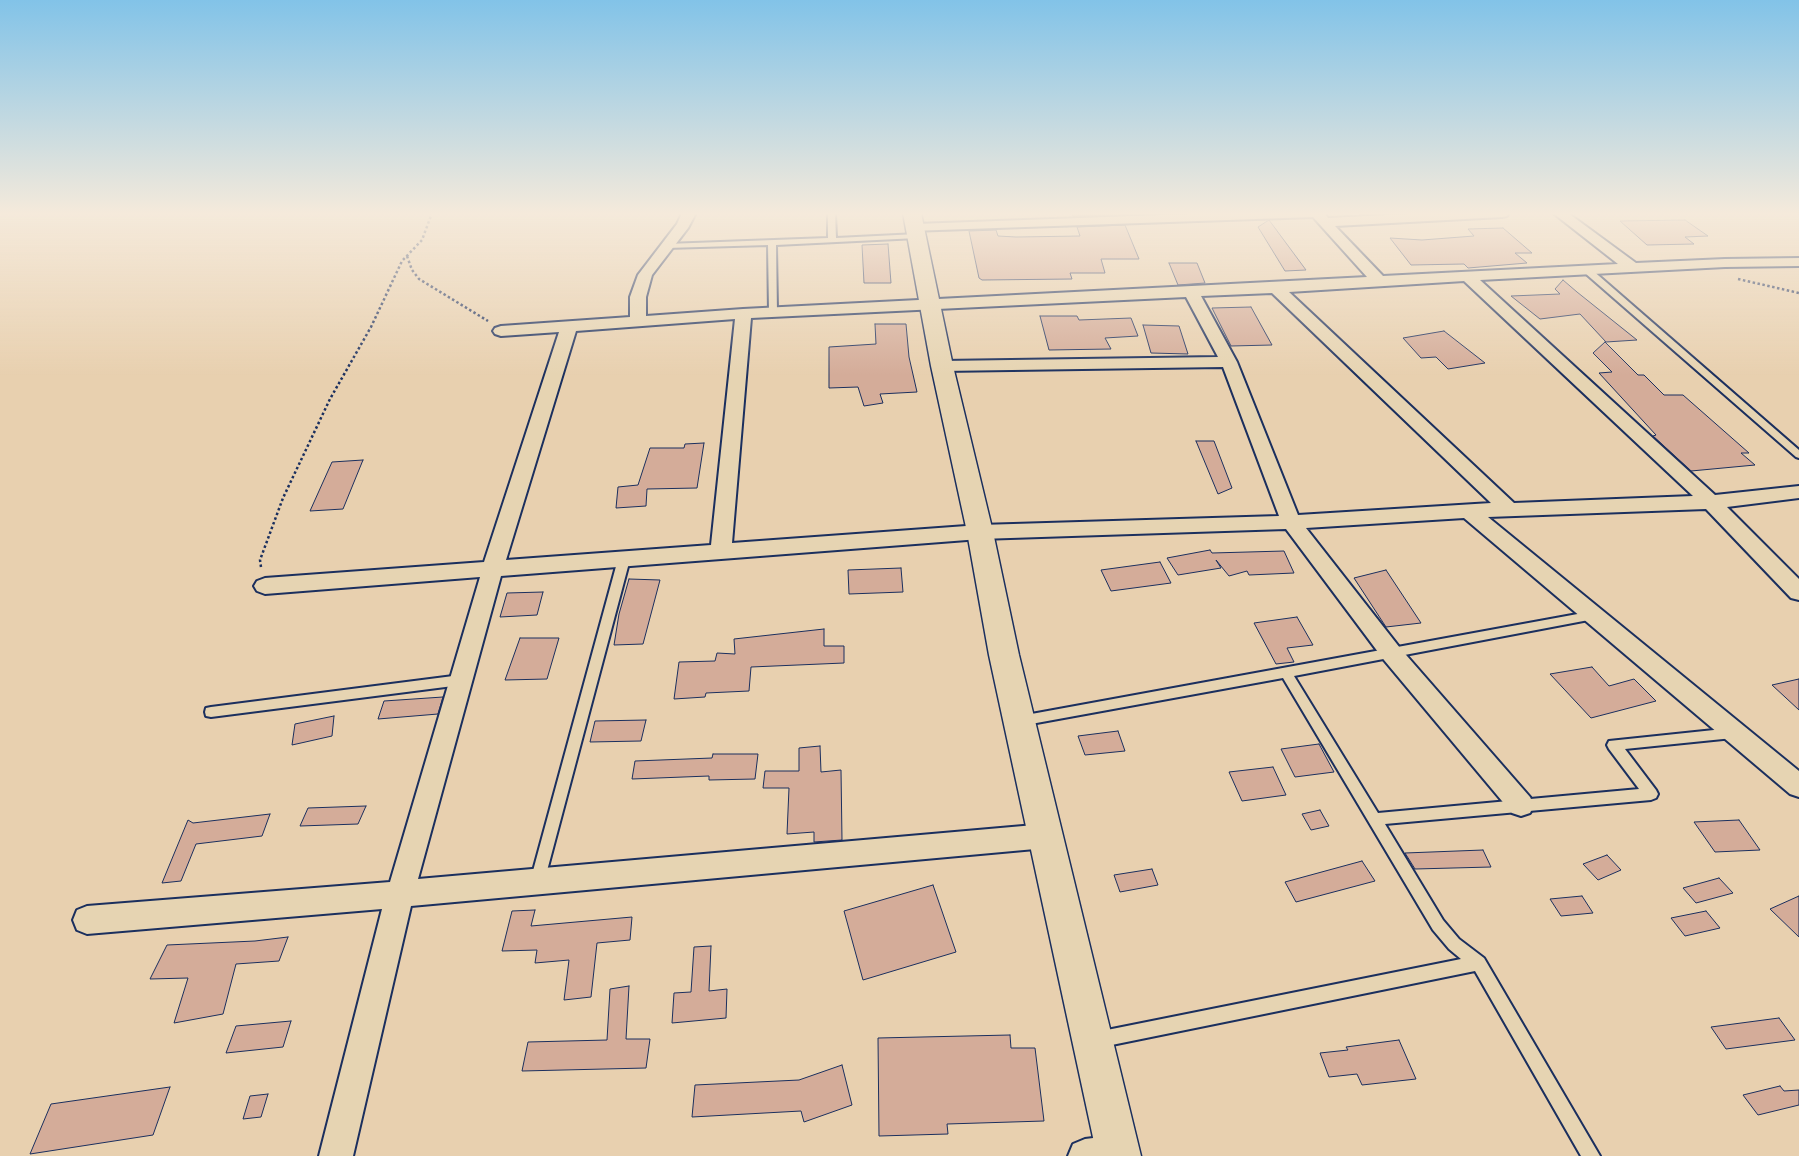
<!DOCTYPE html>
<html>
<head>
<meta charset="utf-8">
<style>
	body { margin:0 }
	canvas { display:block; background:#e8d0af }
</style>
</head>
<body>
<canvas width="1799" height="1156"></canvas>
<script>
const ctx = document.querySelector('canvas').getContext('2d');
ctx.lineJoin = 'round';
function paint(path, color) {
  ctx.fillStyle = color;
  ctx.fill(path, 'evenodd');
}
function poly(rows) {
  const path = new Path2D();
  for (const r of rows) {
    path.moveTo(r[0], r[1]);
    for (let i = 2; i < r.length; i += 2) path.lineTo(r[i], r[i + 1]);
  }
  return path;
}
function trace(path, color, width, dash) {
  ctx.strokeStyle = color;
  ctx.lineWidth = width;
  ctx.lineCap = dash ? 'butt' : 'round';
  ctx.setLineDash(dash || []);
  ctx.stroke(path);
}
const building = poly([
	[1071,213,1120,213,1120,215,1073,216,1071,213],
	[1269,220,1306,270,1285,271,1258,227,1269,220],
	[1685,220,1708,236,1685,237,1694,244,1647,245,1620,221,1685,220],
	[1125,225,1139,259,1101,259,1105,273,1070,273,1072,279,982,280,979,278,969,231,996,230,998,236,1016,237,1080,236,1077,227,1125,225],
	[1503,228,1532,253,1515,253,1527,263,1468,268,1464,264,1411,265,1390,238,1422,240,1474,236,1468,229,1503,228],
	[888,244,891,283,864,283,862,245,888,244],
	[1169,263,1197,263,1205,283,1178,285,1169,263],
	[1563,280,1577,292,1637,340,1606,342,1580,314,1540,319,1511,296,1560,294,1555,289,1563,280],
	[1251,307,1272,345,1231,346,1212,308,1251,307],
	[1040,316,1077,316,1079,320,1131,318,1138,336,1105,338,1111,349,1049,350,1040,316],
	[875,324,906,324,909,357,917,392,880,394,883,403,864,406,858,387,829,388,829,347,876,344,875,324],
	[1143,325,1179,326,1188,354,1151,353,1143,325],
	[1444,331,1485,363,1448,369,1436,357,1421,358,1403,338,1444,331],
	[1605,342,1638,375,1644,375,1664,395,1683,395,1749,453,1741,453,1755,465,1691,471,1653,436,1656,435,1599,373,1612,372,1593,353,1605,342],
	[1196,441,1214,441,1232,488,1218,494,1196,441],
	[704,443,697,488,647,489,646,506,616,508,618,487,638,485,650,448,684,448,685,444,704,443],
	[363,460,343,509,310,511,332,462,363,460],
	[1210,550,1212,553,1284,551,1294,573,1249,575,1247,571,1229,576,1216,560,1221,568,1178,575,1167,558,1210,550],
	[1160,562,1171,583,1111,591,1101,570,1160,562],
	[901,568,903,592,849,594,848,570,901,568],
	[1386,570,1421,623,1386,627,1354,578,1386,570],
	[629,579,660,580,643,644,614,645,619,614,629,579],
	[543,592,537,615,500,617,507,593,543,592],
	[1297,617,1313,645,1287,648,1294,662,1276,664,1254,623,1297,617],
	[824,629,824,646,844,646,844,663,751,667,749,691,706,693,705,697,674,699,679,662,715,661,717,653,735,654,734,639,824,629],
	[520,638,559,638,547,679,505,680,520,638],
	[1592,667,1609,686,1634,679,1656,701,1591,718,1550,674,1592,667],
	[1799,679,1799,710,1772,685,1799,679],
	[443,697,438,714,378,719,384,701,443,697],
	[334,716,332,736,292,745,295,724,334,716],
	[646,720,641,741,590,742,595,721,646,720],
	[1118,731,1125,751,1085,755,1078,736,1118,731],
	[1319,744,1334,772,1295,777,1281,749,1319,744],
	[820,746,821,772,841,770,842,840,814,842,814,832,787,834,789,788,763,788,765,771,799,771,799,748,820,746],
	[713,754,758,754,755,779,709,780,709,776,632,779,635,761,712,758,713,754],
	[1273,767,1286,795,1242,801,1229,772,1273,767],
	[366,806,358,824,300,826,308,808,366,806],
	[1320,810,1329,826,1311,830,1302,814,1320,810],
	[270,814,262,836,196,844,181,881,162,883,188,820,193,823,270,814],
	[1739,820,1760,850,1715,852,1694,822,1739,820],
	[1483,850,1491,867,1415,869,1405,853,1483,850],
	[1607,855,1621,870,1598,880,1583,864,1607,855],
	[1362,861,1375,881,1296,902,1285,882,1362,861],
	[1152,869,1158,885,1120,892,1114,875,1152,869],
	[1719,878,1733,893,1696,903,1683,888,1719,878],
	[933,885,956,952,863,980,844,911,933,885],
	[1582,896,1593,913,1561,916,1550,899,1582,896],
	[1799,896,1799,937,1770,909,1799,896],
	[535,910,531,926,632,917,630,940,597,943,591,997,564,1000,569,960,535,963,537,950,502,951,512,911,535,910],
	[1706,911,1720,928,1685,936,1671,918,1706,911],
	[288,937,279,961,236,964,223,1014,174,1023,188,978,150,979,167,945,255,941,288,937],
	[711,946,709,991,727,989,726,1018,672,1023,674,993,691,992,694,947,711,946],
	[629,986,626,1039,650,1039,646,1068,522,1071,528,1042,607,1040,610,989,629,986],
	[1779,1018,1795,1040,1726,1049,1711,1027,1779,1018],
	[291,1021,283,1047,226,1053,236,1026,291,1021],
	[1010,1035,1011,1048,1035,1048,1044,1121,947,1124,948,1134,879,1136,878,1038,1010,1035],
	[1399,1040,1416,1079,1362,1085,1357,1074,1329,1077,1320,1053,1348,1050,1346,1047,1399,1040],
	[842,1065,852,1105,804,1122,801,1111,692,1117,695,1085,799,1080,842,1065],
	[1780,1086,1784,1091,1799,1090,1799,1105,1758,1115,1743,1095,1780,1086],
	[170,1087,153,1135,30,1154,51,1104,170,1087],
	[268,1094,261,1117,243,1119,250,1096,268,1094]
]);
const path = poly([
	[407,256,412,270,419,279,488,321],
	[1738,279,1799,293],
	[261,567,260,560,283,498,330,399,371,327,402,261,422,240,432,213]
]);
const service = poly([
	[828,213,835,213,836,238,917,234,921,236,917,238,776,245,777,312,773,314,769,312,768,245,666,248,662,246,666,244,828,238,828,213],
	[1585,269,1591,269,1799,450,1799,458,1796,457,1585,273,1585,269],
	[624,555,630,559,544,882,542,887,537,889,532,887,530,882,618,559,624,555],
	[1594,611,1598,612,1600,615,1598,618,1594,619,1294,676,1378,813,1639,789,1609,749,1607,745,1609,741,1733,728,1738,729,1739,733,1738,737,1733,738,1625,749,1656,790,1658,794,1656,798,1651,800,1385,824,1443,920,1459,939,1484,958,1600,1156,1581,1156,1475,971,1097,1048,1091,1046,1089,1040,1091,1034,1097,1032,1461,959,1449,949,1433,930,1283,678,1020,726,1015,725,1014,721,1015,717,1594,611],
	[461,675,465,677,467,680,465,683,461,685,211,717,206,716,205,712,206,708,211,707,461,675]
]);
const minor = poly([
	[682,213,696,213,688,228,652,275,646,297,646,316,743,309,1367,277,1313,217,910,231,908,228,915,224,1215,213,1324,213,1328,218,1426,213,1509,213,1507,216,1502,217,1335,226,1383,276,1618,264,1553,213,1568,213,1636,263,1725,259,1799,258,1799,266,1725,267,1480,280,1715,495,1799,486,1799,498,1727,507,1799,579,1799,600,1791,598,1706,509,1488,517,1799,771,1799,797,1790,794,1464,518,1306,528,1400,648,1530,797,1534,805,1530,813,1521,816,1512,813,1384,660,1286,529,980,539,501,576,418,879,1046,824,1055,828,1059,836,1055,844,1046,848,411,906,353,1156,319,1156,382,909,87,934,77,930,73,920,77,910,87,906,390,882,480,577,265,594,257,591,254,586,257,581,265,578,484,562,559,332,501,336,495,334,493,331,495,328,501,326,630,317,630,297,638,275,677,224,682,213],
	[1464,281,1693,496,1514,503,1289,292,1464,281],
	[1272,293,1491,503,1298,515,1237,362,1201,296,1272,293],
	[1186,297,1218,357,942,361,936,362,934,366,936,370,942,371,1223,367,1279,516,980,525,732,543,751,318,1186,297],
	[735,319,711,545,506,560,576,331,735,319],
	[1118,1135,1130,1140,1135,1152,1133,1156,1068,1156,1073,1144,1085,1139,1118,1135]
]);
const tertiary = poly([
	[903,213,921,213,953,366,993,532,1019,655,1141,1156,1097,1156,989,655,967,532,931,366,903,213]
]);
paint(building, '#d4ac99');
trace(building, '#1b2f5e', 1);
trace(service, '#1b2f5e', 4);
trace(minor, '#1b2f5e', 4);
trace(tertiary, '#1b2f5e', 3);
trace(path, '#1b2f5e', 2.5, [2.5, 2.5]);
paint(service, '#e6d4b2');
paint(minor, '#e6d4b2');
paint(tertiary, '#e6d4b2');
const sky = ctx.createLinearGradient(0, 0, 0, 375);
sky.addColorStop(0, '#82c3e8');
sky.addColorStop(0.57, '#f5eadb');
sky.addColorStop(1, '#f5eadb00');
ctx.fillStyle = sky;
ctx.fillRect(0, 0, 1799, 375);
</script>
</body>
</html>
